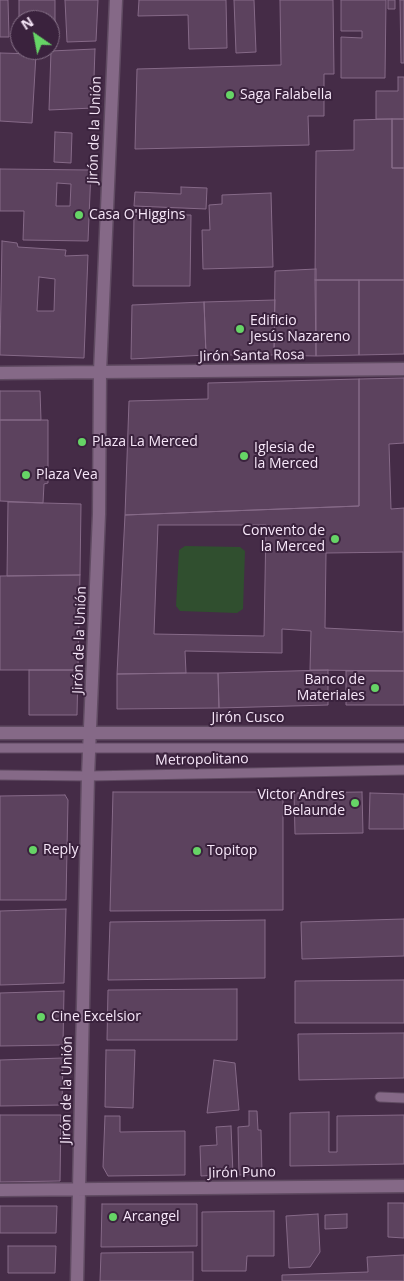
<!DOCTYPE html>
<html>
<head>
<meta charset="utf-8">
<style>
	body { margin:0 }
	#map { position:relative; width:404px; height:1281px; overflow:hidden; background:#452c47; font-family:"Open Sans",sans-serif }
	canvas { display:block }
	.north { position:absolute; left:10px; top:10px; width:50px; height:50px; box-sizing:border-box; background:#3a223d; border:1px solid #867188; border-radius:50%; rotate:327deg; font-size:14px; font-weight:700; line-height:20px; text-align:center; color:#f7e7f9 }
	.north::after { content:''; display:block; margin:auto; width:18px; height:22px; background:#66d466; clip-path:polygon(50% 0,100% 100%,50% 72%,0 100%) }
</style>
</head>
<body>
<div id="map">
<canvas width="404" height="1281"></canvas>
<div class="north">N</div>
</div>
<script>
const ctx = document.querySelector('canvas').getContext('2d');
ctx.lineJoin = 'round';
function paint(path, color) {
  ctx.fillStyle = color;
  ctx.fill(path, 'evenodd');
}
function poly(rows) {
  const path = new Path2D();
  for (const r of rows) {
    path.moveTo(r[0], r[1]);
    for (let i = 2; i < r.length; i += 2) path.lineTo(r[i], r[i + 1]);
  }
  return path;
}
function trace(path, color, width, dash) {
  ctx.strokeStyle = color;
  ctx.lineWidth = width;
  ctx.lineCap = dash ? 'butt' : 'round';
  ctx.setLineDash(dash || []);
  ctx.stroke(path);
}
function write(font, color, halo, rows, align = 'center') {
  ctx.font = font + ' "Open Sans",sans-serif';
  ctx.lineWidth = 4;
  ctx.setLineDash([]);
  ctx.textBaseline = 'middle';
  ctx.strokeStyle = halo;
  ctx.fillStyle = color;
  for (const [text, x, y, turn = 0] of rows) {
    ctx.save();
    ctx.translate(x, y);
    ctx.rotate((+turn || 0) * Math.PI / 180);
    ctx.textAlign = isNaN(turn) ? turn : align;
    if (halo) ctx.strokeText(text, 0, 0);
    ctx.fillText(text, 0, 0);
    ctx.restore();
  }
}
const green = poly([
	[185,546,240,547,245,551,243,609,237,613,180,611,176,606,179,550]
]);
const building = poly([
	[0,0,8,0,9,37,0,37,0,0],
	[19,0,55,0,55,36,50,36,50,20,20,20,19,37,19,0],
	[65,0,98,0,96,41,67,42,65,0],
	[139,0,226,0,227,48,189,49,188,15,138,16,139,0],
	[234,0,254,0,256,52,236,53,234,0],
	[280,0,333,0,334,74,324,74,324,116,308,116,309,145,135,149,137,69,281,65,280,0],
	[341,0,386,0,385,78,341,78,341,37,362,38,362,31,341,31,341,0],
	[388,0,395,0,395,9,388,9,388,0],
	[400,0,404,0,404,63,401,63,400,0],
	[95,49,93,108,49,110,51,51,95,49],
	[0,53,36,54,32,123,0,121,0,53],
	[398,77,404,77,404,119,376,119,376,91,398,91,398,77],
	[392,119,392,168,404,168,404,280,315,280,316,151,354,150,354,120,392,119],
	[392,119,404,119,404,168,392,168,392,119],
	[55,132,72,133,71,163,54,162,55,132],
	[0,169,91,170,88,241,23,240,24,211,0,211,0,169],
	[57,183,71,184,70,206,56,206,57,183],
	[181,187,207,188,206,209,134,206,135,192,181,194,181,187],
	[271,193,273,267,203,269,202,230,210,230,209,205,222,204,222,195,271,193],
	[134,215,191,215,190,286,133,286,134,215],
	[2,241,17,243,18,247,66,250,65,256,88,255,84,358,0,355,2,241],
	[39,277,55,279,54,311,37,311,39,277],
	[316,269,316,356,274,355,275,271,316,269],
	[315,280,359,280,359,355,316,356,315,280],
	[359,280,404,280,404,354,359,355,359,280],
	[275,300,274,355,206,355,204,302,275,300],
	[204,302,206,355,131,359,132,305,204,302],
	[404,378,404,443,389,444,391,509,404,508,404,671,310,670,311,631,282,629,282,653,185,651,186,673,117,674,125,515,359,506,359,379,404,378],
	[158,525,266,525,264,636,154,634,158,525],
	[403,552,403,632,325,628,326,553,403,552],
	[359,379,359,506,125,515,129,401,208,399,208,383,359,379],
	[0,391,40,391,41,420,0,420,0,391],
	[0,420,48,420,48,483,44,484,43,503,0,501,0,420],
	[8,502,81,504,80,575,7,576,8,502],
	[80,575,78,670,0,670,0,576,80,575],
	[29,670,78,670,77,715,29,715,29,670],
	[328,670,328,705,219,708,218,673,328,670],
	[346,671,404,671,404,705,346,705,346,671],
	[186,673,218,673,219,708,117,709,117,674,186,673],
	[113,792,283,792,283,910,110,911,113,792],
	[362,792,363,833,295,834,294,793,362,792],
	[370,793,404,794,404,829,369,829,370,793],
	[65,795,68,800,66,900,0,900,0,796,65,795],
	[66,909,64,983,0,985,0,911,66,909],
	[404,919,404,956,302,959,301,922,404,919],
	[265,920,265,978,108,980,110,922,265,920],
	[404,980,404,1023,295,1023,295,981,404,980],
	[237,989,237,1040,107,1040,108,990,237,989],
	[64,991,63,1045,0,1046,0,993,64,991],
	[404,1033,404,1078,299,1080,298,1034,404,1033],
	[106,1050,135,1050,133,1108,105,1107,106,1050],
	[63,1058,62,1105,0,1106,0,1060,63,1058],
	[214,1060,235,1063,239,1110,207,1113,214,1060],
	[249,1111,257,1111,258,1130,261,1130,262,1174,239,1175,238,1127,249,1126,249,1111],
	[329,1112,329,1152,337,1152,337,1116,404,1115,404,1164,290,1166,290,1113,329,1112],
	[0,1115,61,1115,60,1181,0,1182,0,1115],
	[105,1116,120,1116,120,1132,185,1131,185,1175,108,1176,103,1167,105,1116],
	[231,1126,233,1174,201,1176,200,1146,217,1145,216,1127,231,1126],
	[388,1203,404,1203,404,1238,388,1237,388,1203],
	[102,1204,197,1204,197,1246,101,1247,102,1204],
	[0,1206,57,1206,56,1233,0,1233,0,1206],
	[274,1211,274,1256,247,1256,246,1271,202,1271,202,1212,274,1211],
	[318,1214,320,1252,310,1267,289,1268,286,1216,318,1214],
	[347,1214,347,1228,325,1229,325,1215,347,1214],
	[8,1246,56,1246,55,1273,8,1273,8,1246],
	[193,1252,193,1281,100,1281,101,1253,193,1252],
	[404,1255,404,1281,282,1281,282,1275,368,1272,367,1257,404,1255]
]);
const lane = poly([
	[0,748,404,748],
	[0,775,88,776,404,770],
	[380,1097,404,1098]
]);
const street = poly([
	[0,373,404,369],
	[0,1190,404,1186],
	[77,1281,88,776,99,514,100,372,116,0]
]);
const secondary = poly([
	[0,733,404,733]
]);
const markers = [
	[230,95,5,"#66d466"],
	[79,215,5,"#66d466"],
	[240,329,5,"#66d466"],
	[82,442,5,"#66d466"],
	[244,456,5,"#66d466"],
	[26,475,5,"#66d466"],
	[335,539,5,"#66d466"],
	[375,688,5,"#66d466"],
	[355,803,5,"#66d466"],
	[33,850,5,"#66d466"],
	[197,851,5,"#66d466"],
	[41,1017,5,"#66d466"],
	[113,1217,5,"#66d466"]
];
const poiNames = [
	["Saga Falabella",240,95],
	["Casa O'Higgins",89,215],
	["Edificio",250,321],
	["Jesús Nazareno",250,337],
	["Plaza La Merced",92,442],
	["Iglesia de",254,448],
	["la Merced",254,464],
	["Plaza Vea",36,475],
	["Convento de",325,531,"right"],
	["la Merced",325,547,"right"],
	["Banco de",365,680,"right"],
	["Materiales",365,696,"right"],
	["Victor Andres",345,795,"right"],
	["Belaunde",345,811,"right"],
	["Reply",43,850],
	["Topitop",207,851],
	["Cine Excelsior",51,1017],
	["Arcangel",123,1217]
];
const streetNames = [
	["Jirón de la Unión",95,130,-88],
	["Jirón Santa Rosa",252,356,-1],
	["Jirón de la Unión",80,640,-88],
	["Jirón Cusco",248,718],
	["Metropolitano",202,760,-1],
	["Jirón de la Unión",67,1090,-89],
	["Jirón Puno",242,1173,-1]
];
paint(green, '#304f2f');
paint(building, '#5c425e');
trace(building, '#866a88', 1);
trace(lane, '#604b62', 11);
trace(street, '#604b62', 15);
trace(secondary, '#604b62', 15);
trace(lane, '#856987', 9);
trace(street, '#856987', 12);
trace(secondary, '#856987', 12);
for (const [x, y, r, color] of markers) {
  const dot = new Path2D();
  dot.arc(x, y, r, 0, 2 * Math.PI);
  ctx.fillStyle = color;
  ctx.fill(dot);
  trace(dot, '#3a223d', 2);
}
write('14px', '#f7e7f9', '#3a223d', poiNames, 'left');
write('14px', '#f7e7f9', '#3a223d', streetNames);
</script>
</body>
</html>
